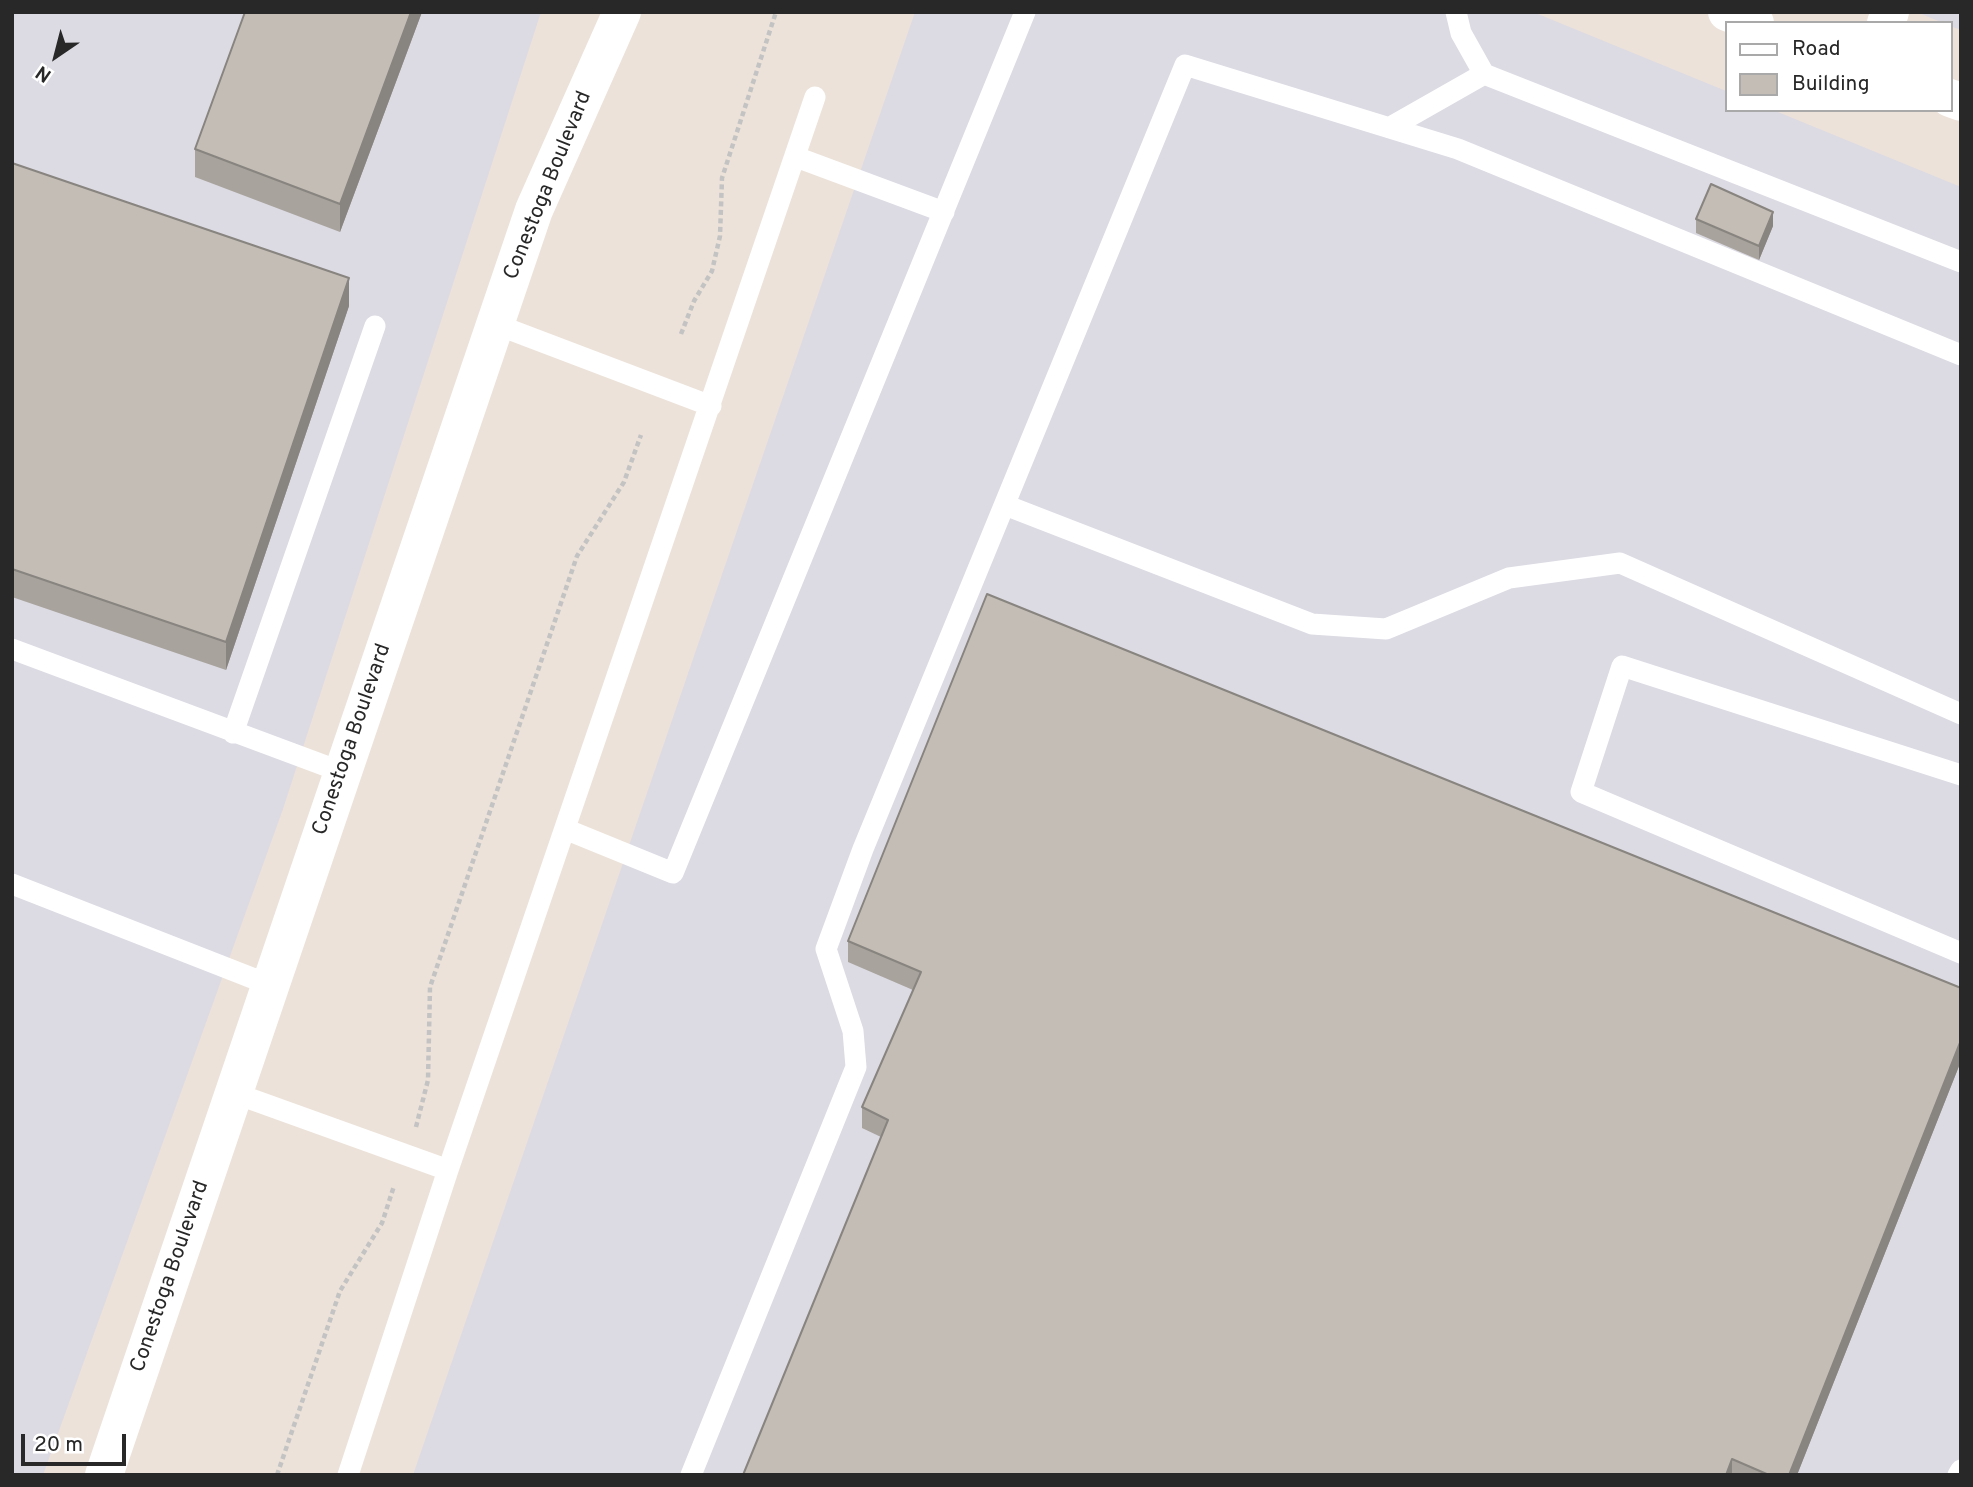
<!DOCTYPE html>
<html>
<head>
<meta charset="utf-8">
<style>
	body { margin:0 }
	#map { position:relative; width:1973px; height:1487px; overflow:hidden; background:#ece2d9; font-family:Overpass,sans-serif }
	canvas { display:block }
	.frame { position:absolute; inset:0; border:14px solid #282828; pointer-events:none }
	.legend { position:absolute; left:1725px; top:21px; width:228px; height:91px; box-sizing:border-box; background:#fff; border:2px solid #a9a9a9; margin:0; padding:9px 12px; list-style:none; font-size:21px; color:#282828 }
	.legend li { display:flex; align-items:center; gap:14px; height:35px }
	.legend b { width:35px; border:2px solid #a9a9a9 }
	.north { position:absolute; left:21px; top:21px; width:70px; height:70px; -webkit-text-stroke:5px #fff; paint-order:stroke; rotate:215deg; font-size:19px; font-weight:700; line-height:28px; text-align:center; color:#282828 }
	.north::after { content:''; display:block; margin:auto; width:24px; height:32px; background:#282828; clip-path:polygon(50% 0,100% 100%,50% 72%,0 100%) }
	.scale { position:absolute; left:21px; top:1434px; width:105px; height:32px; box-sizing:border-box; border:4px solid #282828; border-top:0; padding-left:9px; font-size:21px; line-height:24px; white-space:nowrap; color:#282828; -webkit-text-stroke:5px #fff; paint-order:stroke }
</style>
</head>
<body>
<div id="map">
<canvas width="1973" height="1487"></canvas>
<div class="frame"></div>
<ul class="legend">
<li><b style="height:9px;background:#fff"></b>Road</li>
<li><b style="height:19px;background:#c3bdb5"></b>Building</li>
</ul>
<div class="north">N</div>
<div class="scale">20 m</div>
</div>
<script>
const ctx = document.querySelector('canvas').getContext('2d');
ctx.lineJoin = 'round';
function paint(path, color) {
  ctx.fillStyle = color;
  ctx.fill(path, 'evenodd');
}
function poly(rows) {
  const path = new Path2D();
  for (const r of rows) {
    path.moveTo(r[0], r[1]);
    for (let i = 2; i < r.length; i += 2) path.lineTo(r[i], r[i + 1]);
  }
  return path;
}
function trace(path, color, width, dash) {
  ctx.strokeStyle = color;
  ctx.lineWidth = width;
  ctx.lineCap = dash ? 'butt' : 'round';
  ctx.setLineDash(dash || []);
  ctx.stroke(path);
}
function write(font, color, halo, rows, align = 'center') {
  ctx.font = font + ' Overpass,sans-serif';
  ctx.lineWidth = 6;
  ctx.setLineDash([]);
  ctx.textBaseline = 'middle';
  ctx.strokeStyle = halo;
  ctx.fillStyle = color;
  for (const [text, x, y, turn = 0] of rows) {
    ctx.save();
    ctx.translate(x, y);
    ctx.rotate((+turn || 0) * Math.PI / 180);
    ctx.textAlign = isNaN(turn) ? turn : align;
    if (halo) ctx.strokeText(text, 0, 0);
    ctx.fillText(text, 0, 0);
    ctx.restore();
  }
}
const industrial = poly([
	[12,12,541,12,283,809,43,1475,12,1475],
	[915,12,1533,12,1726,91,1726,110,1773,110,1961,187,1961,1475,413,1475],
	[1917,12,1961,12,1961,30,1950,26,1950,23,1943,23]
]);
const path = poly([
	[681,334,694,301,712,271,720,236,722,178,776,12],
	[416,1127,428,1080,430,987,442,952,577,556,624,482,641,435],
	[277,1475,340,1291,382,1223,394,1186]
]);
const lane = poly([
	[1456,12,1461,33,1484,74,1961,262],
	[1389,128,1484,74],
	[796,157,944,212],
	[495,324,711,406],
	[1005,505,1312,624,1386,629,1509,578,1620,563,1961,714],
	[12,649,342,772],
	[233,733,375,326],
	[1961,775,1622,666,1581,792,1961,953],
	[565,829,673,873,1025,12],
	[12,884,270,985],
	[234,1093,448,1170],
	[348,1475,448,1170,815,97],
	[691,1475,856,1067,853,1031,826,949,863,849,1185,65,1458,149,1961,355],
	[1958,1475,1961,1470]
]);
const street = poly([
	[1886,23,1890,12]
]);
const secondary = poly([
	[1727,12,1755,23],
	[1950,98,1961,102],
	[104,1475,534,210,622,12]
]);
const wall = poly([
	[245,12,422,12,340,232,195,177,195,149],
	[12,163,349,306,226,670,12,597],
	[1696,219,1773,226,1759,260,1696,233],
	[848,941,1961,988,1961,1061,1797,1475,743,1475,881,1137,862,1128,862,1107,913,990,848,962]
]);
const shadedWall = poly([
	[411,12,422,12,340,232,340,204],
	[1773,212,1773,226,1759,260,1759,246],
	[349,278,349,306,226,670,226,642],
	[1961,1040,1961,1061,1797,1475,1789,1475],
	[1732,1459,1732,1475,1726,1475]
]);
const building = poly([
	[245,12,411,12,340,204,195,149,245,12],
	[12,163,349,278,226,642,12,569,12,163],
	[1711,184,1773,212,1759,246,1696,219,1711,184],
	[987,594,1961,988,1961,1040,1789,1475,1769,1475,1732,1459,1726,1475,743,1475,888,1120,862,1107,921,972,848,941,987,594]
]);
const streetNames = [
	["Conestoga Boulevard",549,186,-68],
	["Conestoga Boulevard",353,740,-71],
	["Conestoga Boulevard",171,1277,-71]
];
paint(industrial, '#dcdae3');
trace(path, '#c3c3c3', 4.5, [5, 3.5]);
trace(lane, '#fff', 21);
trace(street, '#fff', 38);
trace(secondary, '#fff', 38);
paint(wall, '#a8a39c');
paint(shadedWall, '#88847f');
paint(building, '#c3bdb5');
trace(building, '#88847f', 2);
write('21px', '#282828', '#fff', streetNames);
</script>
</body>
</html>
